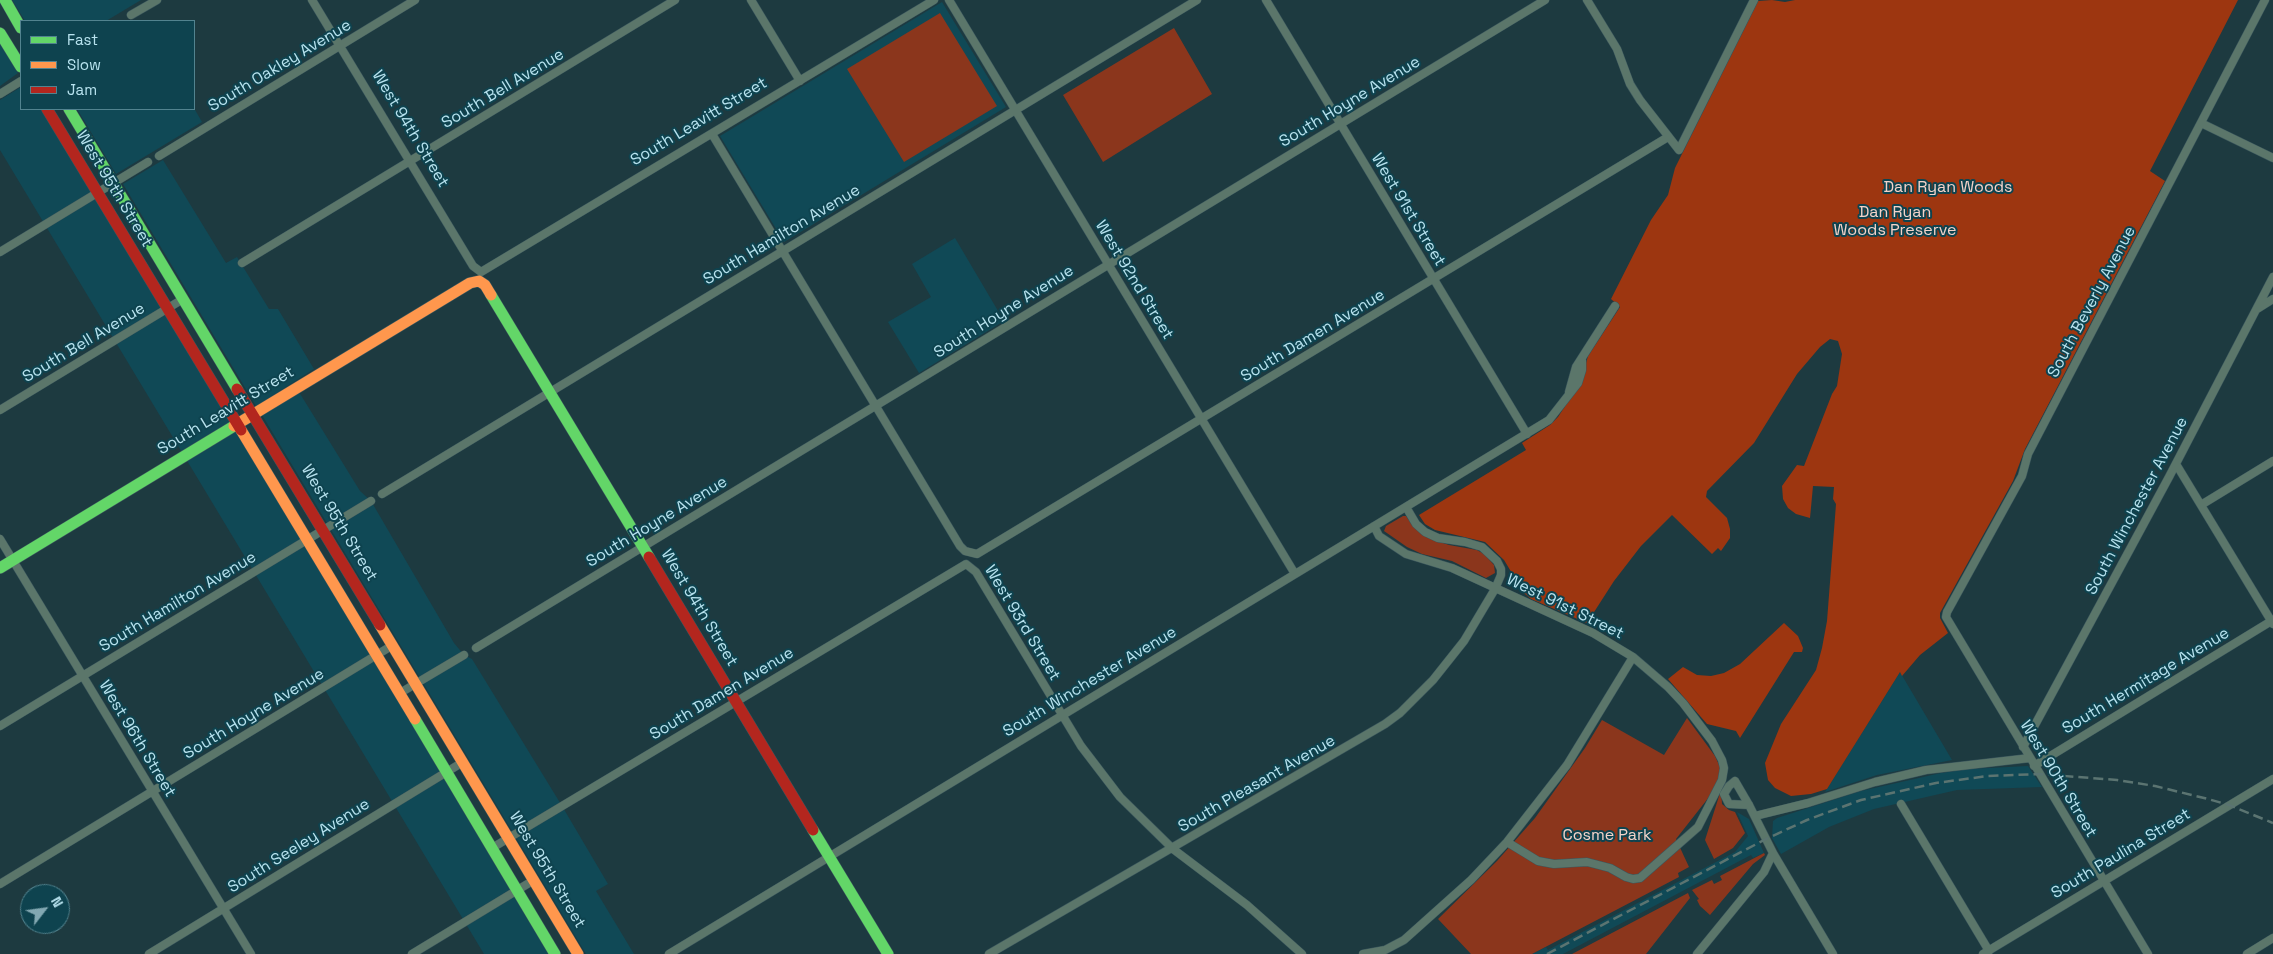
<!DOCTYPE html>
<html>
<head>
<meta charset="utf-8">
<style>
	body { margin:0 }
	#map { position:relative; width:2273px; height:954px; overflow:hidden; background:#1d3a40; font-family:"Space Grotesk",sans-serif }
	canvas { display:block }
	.legend { position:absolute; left:20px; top:20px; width:175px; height:90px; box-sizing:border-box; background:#0e434f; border:1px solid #52838f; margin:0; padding:6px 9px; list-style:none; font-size:15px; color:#b8e3ef }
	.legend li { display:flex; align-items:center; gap:10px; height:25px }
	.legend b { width:25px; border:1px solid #52838f }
	.north { position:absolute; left:20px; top:884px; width:50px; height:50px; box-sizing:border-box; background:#0e434f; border:1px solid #52838f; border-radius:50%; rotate:60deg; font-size:14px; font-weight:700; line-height:20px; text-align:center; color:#b8e3ef }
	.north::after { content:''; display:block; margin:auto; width:18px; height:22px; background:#82a8b2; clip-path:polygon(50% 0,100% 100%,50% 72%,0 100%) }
</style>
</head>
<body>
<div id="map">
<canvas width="2273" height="954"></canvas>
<ul class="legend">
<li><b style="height:6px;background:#63d668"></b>Fast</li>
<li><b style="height:6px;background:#ff974d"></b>Slow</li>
<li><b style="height:6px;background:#b3261e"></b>Jam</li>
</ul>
<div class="north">N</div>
</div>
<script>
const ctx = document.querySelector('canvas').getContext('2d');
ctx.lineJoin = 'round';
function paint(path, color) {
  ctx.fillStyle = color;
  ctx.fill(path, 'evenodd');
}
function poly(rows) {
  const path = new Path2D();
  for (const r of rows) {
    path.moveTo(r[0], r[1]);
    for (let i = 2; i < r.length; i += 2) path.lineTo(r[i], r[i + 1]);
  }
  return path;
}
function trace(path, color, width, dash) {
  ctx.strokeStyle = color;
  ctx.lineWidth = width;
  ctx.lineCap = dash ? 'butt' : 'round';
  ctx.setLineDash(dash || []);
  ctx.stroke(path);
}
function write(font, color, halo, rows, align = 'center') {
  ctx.font = font + ' "Space Grotesk",sans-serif';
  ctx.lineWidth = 4;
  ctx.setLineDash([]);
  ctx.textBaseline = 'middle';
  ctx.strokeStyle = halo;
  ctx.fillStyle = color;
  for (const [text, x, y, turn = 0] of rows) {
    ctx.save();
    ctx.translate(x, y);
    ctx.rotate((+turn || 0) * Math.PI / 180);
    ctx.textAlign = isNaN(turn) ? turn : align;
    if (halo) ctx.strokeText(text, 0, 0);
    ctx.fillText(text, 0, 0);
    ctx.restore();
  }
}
const built = poly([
	[12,0,141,0,106,21,25,21],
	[942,2,1006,107,784,242,720,136],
	[0,40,18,73,0,86],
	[21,87,21,109,41,109,551,954,484,954,0,150,0,100],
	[194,108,202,122,116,174,77,109],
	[163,160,226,263,237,257,269,309,278,309,314,369,256,406,123,184],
	[955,238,1004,321,919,373,888,322,931,297,912,264],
	[299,392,360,491,371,501,454,643,464,655,472,659,562,806,608,884,596,891,634,954,586,954,262,415],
	[1900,672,1952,760,1877,775,1825,792],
	[2028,766,2042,787,1957,790,1874,809,1829,827,1781,854,1772,838,1773,821,1777,818,1861,791,1941,773,1969,769],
	[1737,812,1749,819,1764,853,1753,858,1751,855,1563,954,1532,954,1546,947,1548,950,1735,852,1748,836]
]);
const green = poly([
	[940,13,997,106,904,162,847,69],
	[1174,28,1212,94,1103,162,1063,95],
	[1403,516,1406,516,1414,527,1426,537,1449,545,1477,550,1484,554,1494,565,1495,573,1486,578,1452,561,1422,554,1407,547,1384,531,1386,526],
	[1687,718,1715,756,1720,767,1720,778,1709,797,1676,839,1689,867,1678,873,1679,877,1532,954,1471,954,1438,919,1497,861,1535,818,1585,748,1602,720,1664,755],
	[1721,790,1722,804,1729,810,1735,812,1745,833,1733,848,1714,859,1705,840],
	[1764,853,1765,855,1753,864,1710,915,1700,906,1697,900,1699,899,1692,890,1712,880,1714,884,1722,880,1720,876],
	[1688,893,1690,898,1646,954,1572,954]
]);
const forest = poly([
	[1772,0,1785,2,1795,0,2238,0,2150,171,2165,181,2025,449,2013,481,1940,613,1940,618,1948,633,1920,655,1902,676,1900,672,1827,789,1811,794,1791,796,1775,788,1768,780,1765,763,1781,724,1816,670,1822,648,1827,621,1836,504,1833,499,1834,487,1813,486,1810,518,1796,514,1788,508,1783,499,1782,486,1797,465,1804,466,1832,394,1837,386,1842,354,1838,341,1830,339,1820,347,1797,374,1754,443,1707,491,1706,497,1727,518,1730,529,1730,538,1721,551,1718,548,1712,554,1672,515,1641,546,1614,581,1587,623,1531,599,1524,593,1504,560,1485,542,1435,530,1425,524,1419,515,1526,450,1522,443,1550,425,1558,417,1580,383,1588,356,1620,307,1611,299,1651,220,1668,195,1675,168,1758,1],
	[1784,623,1798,636,1803,648,1802,652,1794,652,1740,738,1736,731,1707,724,1668,679,1683,667,1697,675,1711,676,1724,673,1740,664]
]);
const street = poly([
	[312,0,473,266,481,272,934,0],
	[751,0,800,81],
	[949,0,1295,574],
	[1266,0,1527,434],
	[1587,0,1617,49,1630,84,1640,100,1679,150,1754,0],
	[131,15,157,0],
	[0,94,21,81],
	[2201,123,2273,158],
	[712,134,960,546,965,551,977,554,1668,137],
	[159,156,415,0],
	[0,252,148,162],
	[242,263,675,0],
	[2257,309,2273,299],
	[1569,392,1576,367,1615,306],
	[0,410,183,299],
	[2176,464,2273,624],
	[382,494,1197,0],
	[2201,505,2273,461],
	[1374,526,1379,536,1406,554,1452,568,1593,633,1633,657,1668,687,1683,703,1712,741,1722,760,1724,768,1722,780,1698,827,1640,878,1633,879,1626,877,1610,868,1587,862,1554,864,1538,861,1507,842],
	[0,539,251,954],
	[476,648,1545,0],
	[400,693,464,655],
	[0,726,371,501],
	[2023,747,2169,477,2273,277],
	[2034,766,2273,620],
	[1901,804,1989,951],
	[1749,805,1729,804,1724,794,1729,786,1735,781,1749,805,1773,853,1833,954],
	[1755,816,1808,803,1875,782,1926,770,2030,758],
	[492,848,966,564,976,572,1081,746,1120,797,1173,849,1247,905,1302,954],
	[0,884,393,645],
	[149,954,463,762],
	[412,954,534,880],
	[669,954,1549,420,1578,383,1582,370,1582,360],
	[989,954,1385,724,1400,713,1433,680,1464,641,1495,589,1501,575,1501,569,1497,561,1482,547,1465,542,1438,538,1425,532,1416,524,1406,507],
	[1363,954,1385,950,1404,940,1471,880,1507,842,1567,765,1633,657],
	[1697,954,1764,872,1773,853],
	[1983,954,2273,779],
	[2148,954,1946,617,1947,612,2022,476,2028,454,2265,0],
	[2247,954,2273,938]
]);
const fast = poly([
	[5,0,21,28],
	[0,33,21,67],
	[69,109,237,389],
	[491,295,649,557],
	[0,568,234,426],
	[415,719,555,954],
	[813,830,888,954]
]);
const slow = poly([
	[234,426,470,283,479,281,485,285,491,295],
	[241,430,415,719],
	[380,625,578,954]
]);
const jam = poly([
	[47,109,241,430],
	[237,389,380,625],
	[649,557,813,830]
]);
const rail = poly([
	[1547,954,1766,839,1807,820,1861,800,1936,783,1988,776,2039,774,2117,780,2155,786,2208,799,2229,805,2273,823]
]);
const streetNames = [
	["South Oakley Avenue",280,66,-31],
	["South Bell Avenue",503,89,-31],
	["South Hoyne Avenue",1350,102,-31],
	["South Leavitt Street",699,122,-31],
	["West 94th Street",410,129,59],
	["West 95th Street",114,189,59],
	["West 91st Street",1408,210,59],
	["South Hamilton Avenue",782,235,-31],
	["West 92nd Street",1134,280,59],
	["South Beverly Avenue",2092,302,-62],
	["South Hoyne Avenue",1004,312,-32],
	["South Damen Avenue",1313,336,-31],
	["South Bell Avenue",84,343,-31],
	["South Leavitt Street",226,411,-31],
	["South Winchester Avenue",2137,506,-62],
	["South Hoyne Avenue",657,522,-31],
	["West 95th Street",339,523,59],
	["South Hamilton Avenue",178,602,-31],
	["West 91st Street",1565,607,26],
	["West 94th Street",699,608,59],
	["West 93rd Street",1022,623,59],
	["South Hermitage Avenue",2146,681,-31],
	["South Winchester Avenue",1090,682,-31],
	["South Damen Avenue",722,694,-31],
	["South Hoyne Avenue",254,714,-31],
	["West 96th Street",137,739,59],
	["West 90th Street",2058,779,59],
	["South Pleasant Avenue",1257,784,-30],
	["South Seeley Avenue",299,846,-32],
	["South Paulina Street",2121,854,-31],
	["West 95th Street",547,870,59]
];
const parkNames = [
	["Dan Ryan Woods",1948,188],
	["Dan Ryan",1895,213],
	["Woods Preserve",1895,231],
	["Cosme Park",1607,836]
];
paint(built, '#104956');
paint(green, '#8b361c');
paint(forest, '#9d3610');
trace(street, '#3b575d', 9);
trace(fast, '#3b575d', 12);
trace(slow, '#3b575d', 12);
trace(jam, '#3b575d', 12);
trace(street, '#5b766a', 8);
trace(fast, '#63d668', 11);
trace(slow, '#ff974d', 11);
trace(jam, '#b3261e', 11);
trace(rail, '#5b7471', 2.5, [10, 5]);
write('16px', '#b8e3ef', '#0e434f', streetNames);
write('16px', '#f4d3c9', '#0e434f', parkNames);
</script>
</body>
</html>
